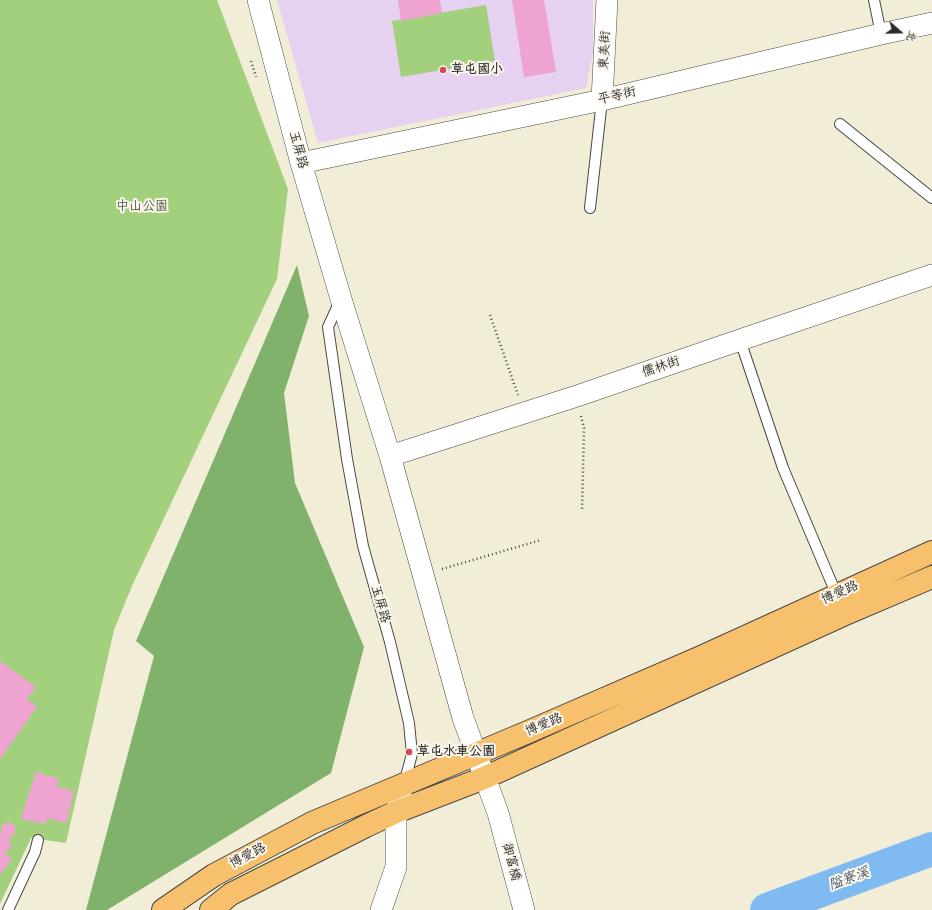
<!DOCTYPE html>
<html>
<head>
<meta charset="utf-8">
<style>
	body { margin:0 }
	#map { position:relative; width:932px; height:910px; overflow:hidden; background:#f2edd7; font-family:"Balsamiq Sans","LXGW WenKai TC",sans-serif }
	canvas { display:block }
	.north { position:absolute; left:880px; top:12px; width:40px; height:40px; -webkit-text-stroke:3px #fbf7ec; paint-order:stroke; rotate:110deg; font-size:11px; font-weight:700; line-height:16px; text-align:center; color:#2b2b2b }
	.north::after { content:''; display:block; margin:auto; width:14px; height:18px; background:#2b2b2b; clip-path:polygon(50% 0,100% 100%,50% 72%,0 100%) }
</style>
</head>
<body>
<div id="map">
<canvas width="932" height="910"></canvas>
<div class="north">北</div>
</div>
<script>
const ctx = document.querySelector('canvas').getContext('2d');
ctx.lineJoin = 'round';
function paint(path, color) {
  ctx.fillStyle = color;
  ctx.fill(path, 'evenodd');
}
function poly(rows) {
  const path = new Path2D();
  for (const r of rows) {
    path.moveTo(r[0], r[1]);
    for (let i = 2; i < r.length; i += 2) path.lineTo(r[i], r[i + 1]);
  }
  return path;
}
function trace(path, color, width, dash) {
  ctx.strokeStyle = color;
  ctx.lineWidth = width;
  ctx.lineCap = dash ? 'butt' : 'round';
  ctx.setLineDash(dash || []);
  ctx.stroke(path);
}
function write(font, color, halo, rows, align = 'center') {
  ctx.font = font + ' "Balsamiq Sans","LXGW WenKai TC",sans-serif';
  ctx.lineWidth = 4;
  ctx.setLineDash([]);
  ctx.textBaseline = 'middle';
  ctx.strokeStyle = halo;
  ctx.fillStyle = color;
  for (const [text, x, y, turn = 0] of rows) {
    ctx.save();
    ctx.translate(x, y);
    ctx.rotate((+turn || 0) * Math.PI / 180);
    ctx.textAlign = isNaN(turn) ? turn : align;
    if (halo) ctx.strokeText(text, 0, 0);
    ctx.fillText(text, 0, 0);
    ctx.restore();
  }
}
const built = poly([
	[277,0,593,0,593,52,586,88,318,143]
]);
const green = poly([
	[0,0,217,0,288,189,277,279,132,586,114,630,66,843,31,838,0,904],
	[486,5,495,61,401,77,392,21]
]);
const forest = poly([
	[297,265,309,316,284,393,295,483,364,647,331,773,107,910,86,910,154,656,136,641]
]);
const river = poly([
	[767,910,932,849]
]);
const building = poly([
	[398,0,440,0,442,13,401,21],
	[512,0,544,0,556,72,524,77],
	[0,661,36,687,27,699,37,707,0,759],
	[36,772,59,779,57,787,74,791,66,823,47,818,46,824,21,819],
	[9,822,13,824,16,830,13,836,8,839,12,845,5,854,12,859,0,875,0,834,3,824]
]);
const path = poly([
	[251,61,256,77],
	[490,315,518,395],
	[581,416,584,428,582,511],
	[442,569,541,540]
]);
const service = poly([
	[874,0,881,34],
	[840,124,932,198],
	[590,208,602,100],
	[340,301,328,327,347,459,363,546,390,642,409,723,412,754,404,784],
	[740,340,783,468,838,598],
	[8,910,35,852,38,840]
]);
const minor = poly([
	[258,0,301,163,341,299,390,456,463,718,498,813,524,910],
	[602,100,607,0],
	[301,163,602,100,881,34,932,23],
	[390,456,577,396,740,340,932,275],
	[381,910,396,867,396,812,401,796]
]);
const primary = poly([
	[163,910,214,875,312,823,528,732,701,657,932,552],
	[211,910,231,894,366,826,396,812,484,778,843,615,932,577]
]);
const markers = [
	[443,70,4,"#d1495b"],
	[409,752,4,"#d1495b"]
];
const streetNames = [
	["東美街",605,50,-87],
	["平等街",617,96,-13],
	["玉屏路",298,150,75],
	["儒林街",661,367,-19],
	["博愛路",840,593,-24],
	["玉屏路",380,604,74],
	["博愛路",544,725,-23],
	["博愛路",248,856,-28],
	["御富橋",511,862,75]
];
const poiNames = [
	["草屯國小",451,70],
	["草屯水車公園",417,752]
];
const parkNames = [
	["中山公園",142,207]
];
const waterNames = [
	["隘寮溪",849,879,-20]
];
paint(built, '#e6d2f0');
paint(green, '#a2d07d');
paint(forest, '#81b26c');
trace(river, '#7fbbf1', 34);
paint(building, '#efa3d0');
trace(service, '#494845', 12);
trace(minor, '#494845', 22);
trace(primary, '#494845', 24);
trace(path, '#494845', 2.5, [1, 3]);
trace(service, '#fff', 10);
trace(minor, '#fff', 21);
trace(primary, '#f7c06c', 22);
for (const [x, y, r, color] of markers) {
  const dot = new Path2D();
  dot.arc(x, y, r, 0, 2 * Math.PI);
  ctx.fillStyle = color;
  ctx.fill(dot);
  trace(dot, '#fbf7ec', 1.5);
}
write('13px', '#2b2b2b', '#fbf7ec', streetNames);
write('bold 13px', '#2b2b2b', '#fbf7ec', poiNames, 'left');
write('13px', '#4f5d44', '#fbf7ec', parkNames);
write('italic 14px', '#445666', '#fbf7ec', waterNames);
</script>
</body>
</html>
